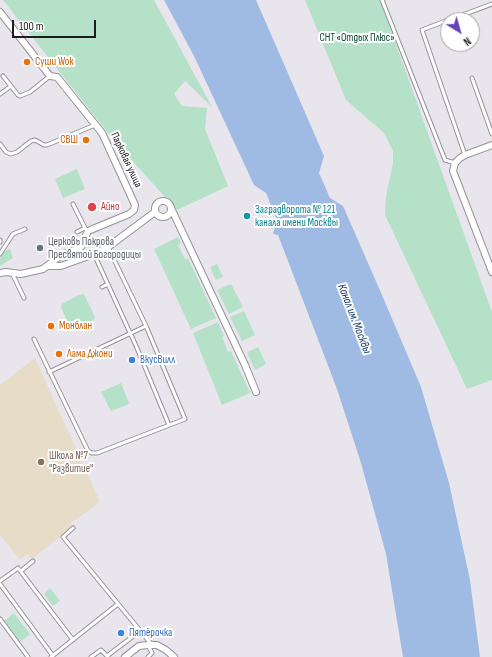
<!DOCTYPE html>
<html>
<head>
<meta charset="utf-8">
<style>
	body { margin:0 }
	#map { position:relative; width:492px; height:657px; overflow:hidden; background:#e9e5ed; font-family:"Sofia Sans Condensed",sans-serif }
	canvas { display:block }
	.north { position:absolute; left:440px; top:12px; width:40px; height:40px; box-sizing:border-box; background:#fff; border:1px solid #a5a4a5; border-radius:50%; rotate:143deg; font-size:11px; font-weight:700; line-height:16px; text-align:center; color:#1e1c1f }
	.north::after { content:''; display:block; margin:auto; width:14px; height:18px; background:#6642ba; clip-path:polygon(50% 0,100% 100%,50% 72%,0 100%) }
	.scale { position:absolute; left:12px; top:20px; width:84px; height:18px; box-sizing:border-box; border:2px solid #1e1c1f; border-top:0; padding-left:5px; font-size:12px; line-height:14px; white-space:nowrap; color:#1e1c1f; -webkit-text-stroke:3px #fff; paint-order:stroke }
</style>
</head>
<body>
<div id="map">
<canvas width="492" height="657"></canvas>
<div class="north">N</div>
<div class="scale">100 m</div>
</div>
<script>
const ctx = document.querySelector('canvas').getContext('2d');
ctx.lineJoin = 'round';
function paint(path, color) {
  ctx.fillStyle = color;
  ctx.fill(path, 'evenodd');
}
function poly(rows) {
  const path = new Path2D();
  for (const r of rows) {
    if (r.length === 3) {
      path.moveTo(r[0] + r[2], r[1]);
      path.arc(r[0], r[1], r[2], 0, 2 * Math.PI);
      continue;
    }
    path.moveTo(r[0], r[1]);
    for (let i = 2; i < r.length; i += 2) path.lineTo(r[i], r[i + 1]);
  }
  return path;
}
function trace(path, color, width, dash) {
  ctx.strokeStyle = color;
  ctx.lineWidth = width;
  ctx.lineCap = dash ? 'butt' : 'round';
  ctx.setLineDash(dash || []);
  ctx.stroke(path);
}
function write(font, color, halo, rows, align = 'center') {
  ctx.font = font + ' "Sofia Sans Condensed",sans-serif';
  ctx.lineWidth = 4;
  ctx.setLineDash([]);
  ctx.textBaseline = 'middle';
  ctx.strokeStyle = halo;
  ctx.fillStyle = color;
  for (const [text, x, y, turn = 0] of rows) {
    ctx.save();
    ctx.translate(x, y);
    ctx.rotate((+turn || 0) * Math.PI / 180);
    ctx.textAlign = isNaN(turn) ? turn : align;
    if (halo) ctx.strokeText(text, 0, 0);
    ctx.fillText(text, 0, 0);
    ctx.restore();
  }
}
const education = poly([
	[35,358,100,502,71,523,72,527,32,559,27,554,20,560,0,535,0,385]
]);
const green = poly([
	[3,0,154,0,212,107,185,81,174,94,182,106,207,108,205,129,228,186,177,210,116,143],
	[305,0,380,0,492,312,492,380,467,389,385,215,386,196,393,163,393,151,384,133,346,100],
	[134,165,137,174,132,176,128,168],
	[77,169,85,189,63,198,55,179],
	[178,237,181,243,178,245,185,259,188,258,216,318,191,329,154,249],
	[10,249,13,258,0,266,0,259,2,253],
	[217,264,223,277,216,280,210,267],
	[231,284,243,307,229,314,217,290],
	[83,294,85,296,94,315,95,318,92,321,76,329,73,329,70,326,61,308,62,304,79,295],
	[244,311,255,335,242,341,230,317],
	[218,322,224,336,222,337,228,352,231,351,250,393,222,405,193,333],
	[258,347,266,364,255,370,247,352],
	[121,383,129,403,127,405,111,411,101,392],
	[50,588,60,601,53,606,44,594],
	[14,613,30,634,20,642,4,621]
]);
const water = poly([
	[164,0,256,0,324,156,319,173,330,198,343,206,382,295,421,387,449,483,470,580,480,657,403,657,386,554,361,463,337,389,278,235,273,234,277,220,266,193,254,185,195,58]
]);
const lane = poly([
	[382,0,445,160,455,163],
	[448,20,422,30,465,155],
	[449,20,492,4],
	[3,76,18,95,20,96,30,92,50,76],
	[472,78,492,134],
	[0,94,11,86],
	[0,144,6,152,11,154,17,152,31,141,35,140,44,145,47,145,95,125],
	[73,204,85,228,88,231],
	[77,232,85,228],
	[0,240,0,242],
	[0,254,13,234,25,229],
	[94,254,137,348,169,425],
	[12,273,24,298],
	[102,287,108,284],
	[34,339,88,451,92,453,97,453,185,419,146,326],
	[49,372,146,326,108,247],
	[73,528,63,537,152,645],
	[21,571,33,561],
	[0,581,18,568,73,640],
	[0,584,53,656],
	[0,619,28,657],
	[148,645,152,653,148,657],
	[107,656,140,631],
	[51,657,118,604],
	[91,657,101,650,108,657]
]);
const street = poly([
	[0,12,50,76,57,77,102,133,135,205,134,210,129,214,88,231,81,247,60,256,43,269,21,274,6,272,0,273],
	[492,145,465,155,460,158,455,163,453,171,492,272],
	[163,209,8],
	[171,208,245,365,256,392],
	[47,266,61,266,94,254,108,247,155,212],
	[125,657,139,646,148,645,157,645,166,650,174,657]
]);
const markers = [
	[27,62,4,"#e8710a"],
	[86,140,4,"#e8710a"],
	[92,207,5,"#e0444e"],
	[247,216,4,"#0f9aa8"],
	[40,248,4,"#6b7280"],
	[51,326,4,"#e8710a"],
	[59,354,4,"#e8710a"],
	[132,360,4,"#3f7fe0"],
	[41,462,4,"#8d6e63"],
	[121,633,4,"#3f7fe0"]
];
const parkNames = [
	["СНТ «Отдых Плюс»",357,38]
];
const foodNames = [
	["Суши Wok",35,62],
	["СВШ",78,140,"right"],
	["Монблан",59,326],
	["Лама Джони",67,354]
];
const streetNames = [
	["Парковая улица",126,160,65]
];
const healthNames = [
	["Айно",101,207]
];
const cultureNames = [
	["Заградворота № 121",255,210],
	["канала имени Москвы",255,223]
];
const worshipNames = [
	["Церковь Покрова",48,242],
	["Пресвятой Богородицы",48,255]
];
const shopNames = [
	["ВкусВилл",140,360],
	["Пятёрочка",129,633]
];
const educationNames = [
	["Школа №7",49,456],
	["\"Развитие\"",49,469]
];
const waterNames = [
	["Канал им. Москвы",354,319,69]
];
paint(education, '#e6dcc7');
paint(green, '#b4e1c7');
paint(water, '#9fbbe4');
trace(lane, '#959299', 5);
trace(street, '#959299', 8);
trace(lane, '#fff', 3);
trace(street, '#fff', 6);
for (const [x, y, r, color] of markers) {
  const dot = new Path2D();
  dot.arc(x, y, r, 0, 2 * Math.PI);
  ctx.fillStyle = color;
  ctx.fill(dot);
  trace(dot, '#fff', 1.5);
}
write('11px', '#08482d', '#fff', parkNames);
write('11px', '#c56008', '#fff', foodNames, 'left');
write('11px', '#1e1c1f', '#fff', streetNames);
write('11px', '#be3a42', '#fff', healthNames, 'left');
write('11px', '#0d838f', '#fff', cultureNames, 'left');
write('11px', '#5b616d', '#fff', worshipNames, 'left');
write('11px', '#366cbe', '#fff', shopNames, 'left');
write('11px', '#785e54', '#fff', educationNames, 'left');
write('italic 12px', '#15396b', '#fff', waterNames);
</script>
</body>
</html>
